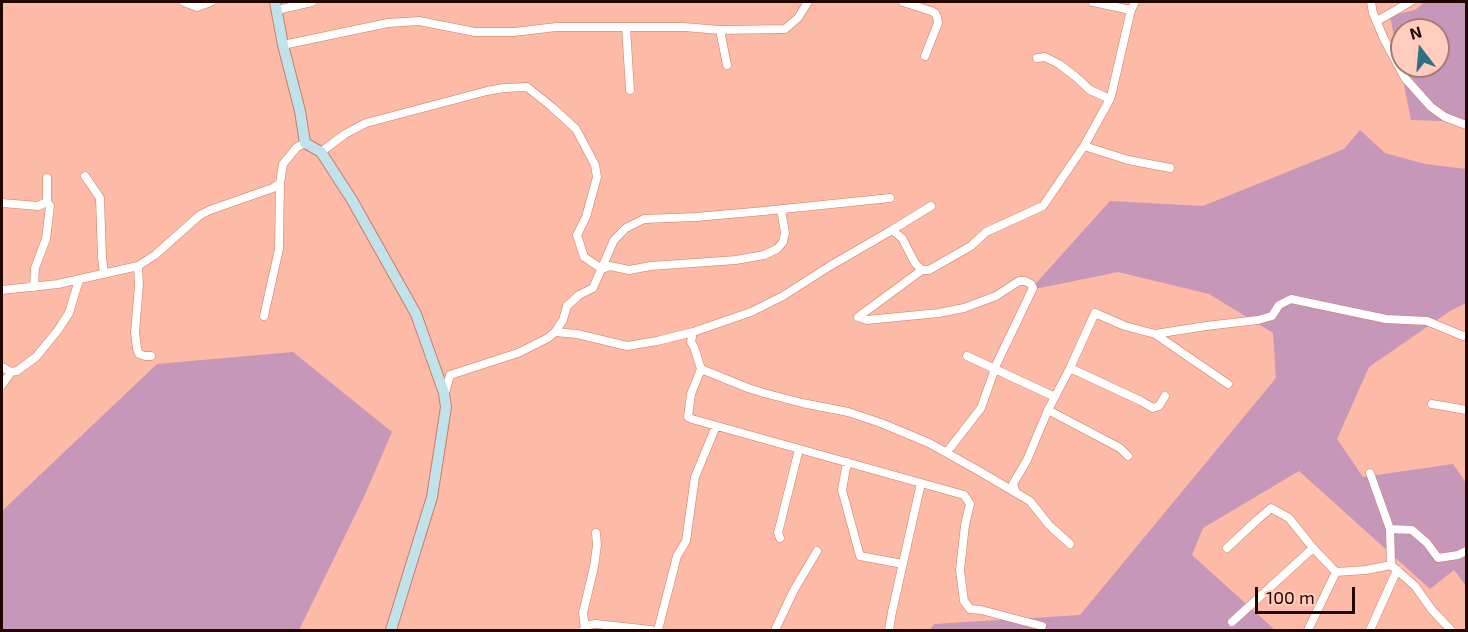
<!DOCTYPE html>
<html>
<head>
<meta charset="utf-8">
<style>
	body { margin:0 }
	#map { position:relative; width:1468px; height:632px; overflow:hidden; background:#fdbaa6; font-family:"Exo 2",sans-serif }
	canvas { display:block }
	.frame { position:absolute; inset:0; border:3px solid #210501; pointer-events:none }
	.north { position:absolute; left:1390px; top:18px; width:60px; height:60px; box-sizing:border-box; background:#ffccbd; border:2px solid #a67c72; border-radius:50%; rotate:344deg; font-size:16px; font-weight:700; line-height:24px; text-align:center; color:#210501 }
	.north::after { content:''; display:block; margin:auto; width:21px; height:27px; background:#2e7182; clip-path:polygon(50% 0,100% 100%,50% 72%,0 100%) }
	.scale { position:absolute; left:1255px; top:587px; width:100px; height:27px; box-sizing:border-box; border:3px solid #210501; border-top:0; padding-left:8px; font-size:18px; line-height:21px; white-space:nowrap; color:#210501; -webkit-text-stroke:4px #ffccbd; paint-order:stroke }
</style>
</head>
<body>
<div id="map">
<canvas width="1468" height="632"></canvas>
<div class="frame"></div>
<div class="north">N</div>
<div class="scale">100 m</div>
</div>
<script>
const ctx = document.querySelector('canvas').getContext('2d');
ctx.lineJoin = 'round';
function paint(path, color) {
  ctx.fillStyle = color;
  ctx.fill(path, 'evenodd');
}
function poly(rows) {
  const path = new Path2D();
  for (const r of rows) {
    path.moveTo(r[0], r[1]);
    for (let i = 2; i < r.length; i += 2) path.lineTo(r[i], r[i + 1]);
  }
  return path;
}
function trace(path, color, width, dash) {
  ctx.strokeStyle = color;
  ctx.lineWidth = width;
  ctx.lineCap = dash ? 'butt' : 'round';
  ctx.setLineDash(dash || []);
  ctx.stroke(path);
}
const green = poly([
	[1425,2,1466,2,1466,122,1411,120,1390,16,1415,10],
	[1402,30,1438,30,1438,66,1402,66],
	[1360,130,1385,153,1425,164,1466,169,1466,303,1450,311,1369,367,1337,439,1363,477,1453,464,1466,483,1466,586,1454,570,1430,589,1299,471,1203,528,1192,555,1275,630,930,630,934,624,1080,615,1276,378,1273,333,1209,294,1118,272,1030,290,1110,201,1203,206,1344,149],
	[293,352,392,432,363,499,299,630,2,630,2,511,157,364]
]);
const street = poly([
	[184,2,197,7,211,2],
	[903,2,931,11,935,13,937,17,938,23,925,56],
	[1371,2,1373,13,1384,39,1405,78,1431,107,1445,117,1466,125],
	[277,10,312,2],
	[1131,10,1135,2],
	[1377,21,1410,2],
	[626,27,630,90],
	[720,30,727,65],
	[283,45,388,23,419,21,475,32,514,32,556,27,684,27,720,30,785,29,798,18,808,2],
	[1037,58,1045,57,1059,64,1076,77,1090,90,1110,99],
	[1084,146,1128,160,1170,168],
	[321,152,345,134,366,123,487,91,504,88,527,87,552,107,576,129,595,165,597,177,586,217,577,235,584,257,602,269,610,266,629,270,651,266,736,260,764,255,777,249,783,242,785,233,781,209],
	[85,176,100,198,102,257,104,274],
	[2,203,38,206,47,202],
	[892,230,902,238,915,263,922,270],
	[138,266,139,285,135,332,137,349,139,354,145,356,151,356],
	[34,287,35,268,46,239,50,206,47,202,47,178],
	[2,290,58,284,138,266,155,255,200,215,210,210,273,188,280,183,283,164,297,147,305,143],
	[264,316,279,249,280,183],
	[555,332,577,334,627,346,657,341,693,332,691,342,694,347,701,369,748,388,764,393,802,403,848,412,881,423,929,443,979,471,1030,501,1049,525,1070,544],
	[693,332,751,312,783,296,830,266,892,230,931,206],
	[1155,334,1228,384],
	[967,356,1055,397],
	[2,367,11,372,17,371,36,357,58,330,69,313,79,280],
	[1070,368,1141,401,1153,408,1159,406,1165,396],
	[701,369,691,394,688,417,692,419,964,495,970,504,965,525,960,570,964,601,970,609,981,610,1042,626],
	[2,385,11,372],
	[445,393,450,375,518,353,548,338,555,332,563,320,567,306,579,295,593,288,614,240,626,228,644,219,696,217,764,211,890,198],
	[1432,404,1466,410],
	[1048,410,1120,448,1128,456],
	[947,452,981,408,997,363,1033,288,1031,284,1025,281,1019,281,996,296,964,308,939,313,867,320,858,317,922,270,929,270,971,246,986,232,1043,206,1084,146,1110,99,1112,92,1131,10,1093,2],
	[847,462,842,490,860,556,903,564],
	[1370,473,1390,529,1391,565],
	[1016,493,1013,484,1027,460,1048,410,1070,368,1095,313,1125,326,1155,334,1206,326,1258,320,1272,316,1279,305,1291,299,1386,319,1427,321,1463,336,1466,335],
	[1390,529,1412,530,1427,543,1438,558,1458,555,1466,551],
	[780,538,778,533,799,449],
	[1227,548,1257,520,1271,508,1289,518,1313,548,1336,572,1366,570,1391,565,1415,586,1432,610,1451,630],
	[1232,622,1313,548],
	[585,629,583,613,594,567,597,545,596,533],
	[583,630,589,625,596,624,651,630],
	[658,630,677,556,686,541,695,477,716,426],
	[775,630,794,590,817,551],
	[889,630,892,612,921,483],
	[1308,630,1336,572],
	[1370,630,1397,570]
]);
const secondary = poly([
	[275,2,283,45,300,111,305,143,321,152,352,200,416,314,444,393,446,407,432,497,391,630]
]);
paint(green, '#c797b9');
trace(street, '#ca7c65', 9);
trace(secondary, '#ca7c65', 12);
trace(street, '#fff', 8);
trace(secondary, '#c0e2ea', 10);
</script>
</body>
</html>
